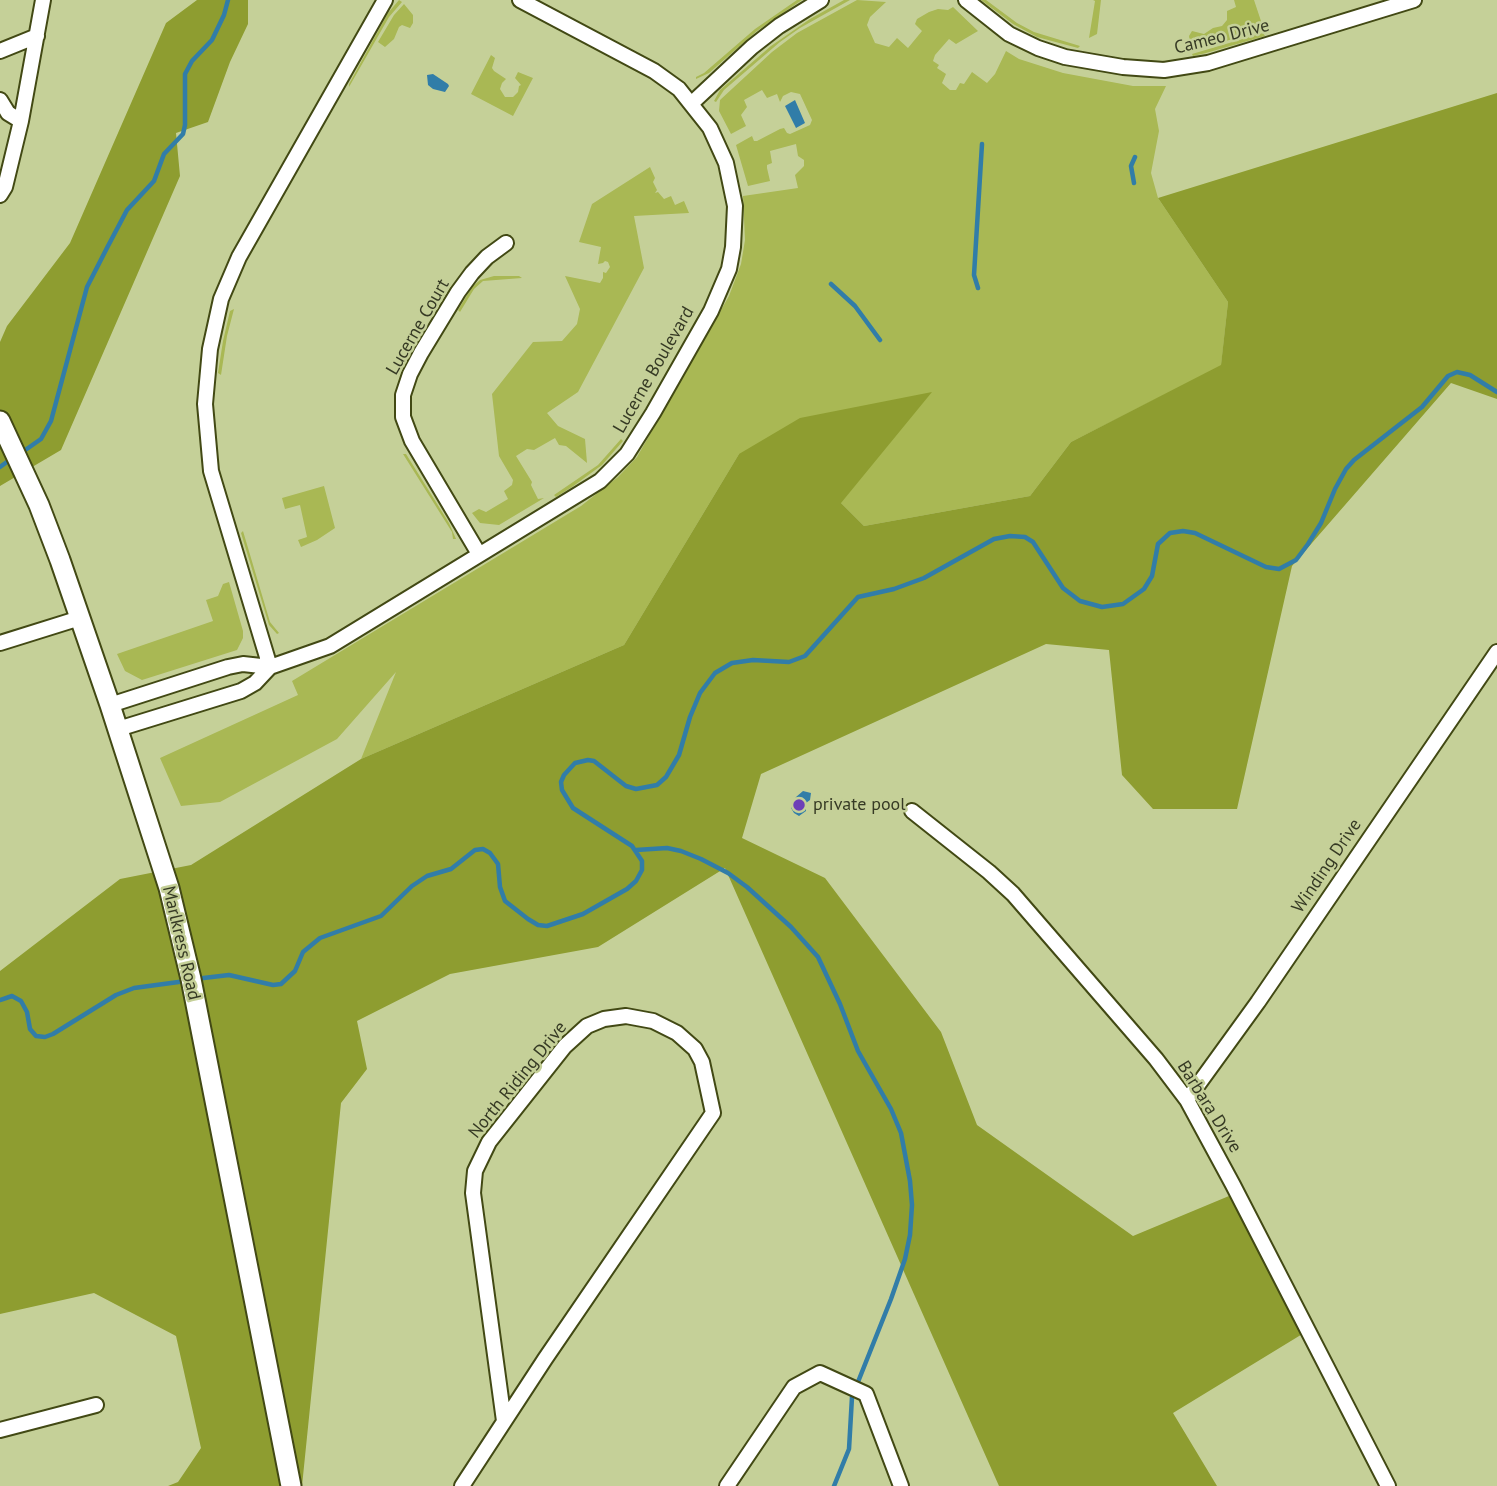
<!DOCTYPE html>
<html>
<head>
<meta charset="utf-8">
<style>
	body { margin:0 }
	canvas { display:block; background:#c5d098 }
</style>
</head>
<body>
<canvas width="1497" height="1486"></canvas>
<script>
const ctx = document.querySelector('canvas').getContext('2d');
ctx.lineJoin = 'round';
function paint(path, color) {
  ctx.fillStyle = color;
  ctx.fill(path, 'evenodd');
}
function poly(rows) {
  const path = new Path2D();
  for (const r of rows) {
    path.moveTo(r[0], r[1]);
    for (let i = 2; i < r.length; i += 2) path.lineTo(r[i], r[i + 1]);
  }
  return path;
}
function trace(path, color, width, dash) {
  ctx.strokeStyle = color;
  ctx.lineWidth = width;
  ctx.lineCap = dash ? 'butt' : 'round';
  ctx.setLineDash(dash || []);
  ctx.stroke(path);
}
function write(font, color, halo, rows, align = 'center') {
  ctx.font = font + ' "PT Sans",sans-serif';
  ctx.lineWidth = 5;
  ctx.setLineDash([]);
  ctx.textBaseline = 'middle';
  ctx.strokeStyle = halo;
  ctx.fillStyle = color;
  for (const [text, x, y, turn = 0] of rows) {
    ctx.save();
    ctx.translate(x, y);
    ctx.rotate((+turn || 0) * Math.PI / 180);
    ctx.textAlign = isNaN(turn) ? turn : align;
    if (halo) ctx.strokeText(text, 0, 0);
    ctx.fillText(text, 0, 0);
    ctx.restore();
  }
}
const green = poly([
	[399,0,402,2,389,17,349,87,349,84,388,13],
	[797,0,802,0,757,31,709,73,696,79,696,77,704,73,755,29],
	[844,0,850,0,800,28,780,42,724,90,716,102,714,101,720,90,771,46,810,19],
	[857,0,886,2,870,17,867,25,875,43,889,47,897,38,908,48,922,31,915,24,917,19,929,12,938,9,948,10,953,7,978,31,956,44,949,39,935,55,933,61,939,65,937,68,946,74,942,83,950,90,956,90,960,83,964,84,972,72,987,83,995,74,1006,51,1019,59,1063,73,1133,86,1166,86,1155,109,1159,131,1151,173,1158,198,1228,302,1221,366,1071,442,1030,496,864,526,841,503,739,454,624,645,361,759,396,672,337,739,220,802,181,806,160,758,298,695,292,681,581,506,618,477,637,457,729,296,741,264,745,240,743,196,798,188,795,175,804,166,804,160,798,156,796,144,770,151,772,163,767,165,767,168,770,181,748,186,736,145,752,136,754,141,757,141,780,129,784,128,787,133,790,134,810,125,812,120,800,94,791,92,783,96,780,102,777,94,767,98,762,90,744,100,747,107,741,115,746,126,731,134,719,111,720,100,772,52,797,33],
	[981,0,986,0,1017,23,1034,32,1080,46,1078,48,1037,37,1013,24],
	[1093,0,1101,0,1097,34,1089,38,1095,1],
	[1234,0,1254,0,1264,30,1191,51,1189,36,1192,31,1204,34,1213,28,1222,26,1227,20,1227,11,1236,7],
	[404,4,413,15,413,23,410,28,402,25,399,27,394,39,385,47,378,42,394,15],
	[1263,33,1265,36,1206,53,1193,56,1192,54],
	[491,55,495,58,492,68,494,71,506,79,502,83,500,89,505,97,513,97,518,92,519,86,521,85,515,78,518,72,533,78,513,116,471,94],
	[650,167,655,178,653,182,657,190,655,193,658,192,664,199,671,196,675,205,684,201,689,213,634,216,644,268,578,392,547,413,558,426,585,439,587,463,566,446,559,445,555,438,534,450,527,449,516,456,532,482,531,485,538,499,544,498,499,525,480,523,472,513,479,509,486,512,508,499,504,491,512,485,513,480,499,456,492,394,533,342,562,341,577,324,580,309,565,276,600,283,603,278,603,272,606,273,610,267,608,262,605,261,603,263,598,264,601,247,579,242,592,204],
	[494,276,519,276,522,278,483,281,474,289,460,312,458,310,472,287,480,280],
	[234,309,227,336,221,375,218,373,223,341,230,311],
	[621,439,623,441,602,465,572,487,556,497,554,495,598,465],
	[403,454,406,454,449,523,456,539,453,539,452,532],
	[324,486,335,528,317,540,301,547,298,540,307,537,300,505,285,509,282,498],
	[243,531,270,622,279,633,277,634,269,625,241,533],
	[229,582,243,631,243,638,237,650,142,680,125,671,117,654,213,621,206,600,218,596,223,584]
]);
const forest = poly([
	[197,0,248,0,248,24,230,62,208,122,176,133,180,176,61,450,0,486,0,342,7,326,70,243,166,23],
	[1497,93,1497,399,1451,383,1292,566,1237,809,1153,809,1122,775,1109,650,1046,644,761,774,742,838,825,878,941,1032,977,1125,1133,1236,1229,1196,1304,1333,1173,1413,1217,1486,999,1486,725,868,598,947,450,974,357,1021,367,1069,341,1103,302,1486,168,1486,178,1482,201,1448,176,1336,94,1293,0,1314,0,971,120,879,191,865,361,759,624,645,739,454,800,418,932,392,841,503,864,526,1030,496,1071,442,1221,365,1228,302,1158,198]
]);
const water = poly([
	[433,74,448,84,449,86,445,92,433,89,428,85,427,75],
	[795,100,805,123,796,128,785,106],
	[803,791,811,793,810,800,806,803,806,811,799,816,794,813,791,808,796,797]
]);
const stream = poly([
	[1134,183,1131,166,1135,157],
	[831,284,855,306,880,340],
	[978,288,974,275,982,144],
	[21,453,41,439,51,421,87,287,108,246,127,210,154,181,164,154,183,134,185,125,185,74,192,61,212,40,224,15,228,0],
	[0,467,11,459],
	[636,850,667,848,681,851,701,859,728,873,747,887,791,927,818,957,840,1004,858,1051,891,1109,901,1133,910,1181,912,1205,910,1235,905,1259,891,1299,852,1397,849,1449,834,1486],
	[195,979,229,975,273,985,281,984,295,971,303,952,320,938,381,916,412,886,427,876,451,869,475,850,483,849,490,853,498,864,500,887,505,901,528,919,538,925,547,926,583,914,627,889,636,881,642,870,642,861,632,846,573,808,562,790,561,782,564,775,575,763,588,760,594,761,626,786,636,789,657,785,666,777,679,755,690,717,700,693,715,673,732,663,753,660,789,662,805,656,858,597,894,589,924,578,994,539,1010,536,1025,537,1033,542,1063,588,1080,601,1102,607,1123,604,1144,589,1152,576,1158,544,1170,533,1183,531,1195,533,1266,567,1279,569,1296,560,1308,544,1321,523,1335,489,1346,469,1354,460,1422,407,1448,376,1457,372,1470,375,1497,392],
	[0,1000,12,996,21,1001,27,1012,30,1029,36,1036,45,1037,53,1034,116,995,134,988,186,981]
]);
const street = poly([
	[966,0,1009,34,1038,48,1065,57,1123,67,1164,70,1208,63,1414,0],
	[0,51,37,36],
	[0,100,8,113,21,121],
	[692,103,752,47,779,26,821,0],
	[0,195,5,187,21,121,43,0],
	[479,554,412,441,403,417,403,395,410,374,421,353,458,292,472,273,487,257,506,243],
	[0,643,80,618],
	[270,667,211,471,205,404,210,349,221,299,239,257,385,0],
	[110,705,228,667,243,664,270,667,330,646,600,481,627,454,653,413,711,311,729,269,733,247,735,206,726,163,710,128,679,89,654,71,520,0],
	[118,729,241,691,255,683,270,667],
	[912,811,989,872,1013,894,1156,1059,1187,1100,1233,1185,1388,1486],
	[1187,1100,1258,1002,1497,652],
	[0,1430,96,1405],
	[462,1486,545,1359,713,1113,702,1062,695,1049,677,1033,653,1021,626,1016,604,1019,587,1026,565,1046,489,1142,475,1171,473,1193,504,1421],
	[727,1486,794,1387,820,1373,866,1394,901,1486]
]);
const secondary = poly([
	[0,421,39,505,60,560,110,705,169,888,191,979,291,1486]
]);
const markers = [
	[799,805,7,"#6d3fb7"]
];
const streetNames = [
	["Cameo Drive",1222,37,-14],
	["Lucerne Court",418,327,-60],
	["Lucerne Boulevard",654,370,-60],
	["Winding Drive",1327,866,-56],
	["Marlkress Road",181,943,77],
	["North Riding Drive",518,1080,-51],
	["Barbara Drive",1209,1107,58]
];
const poiNames = [
	["private pool",813,805]
];
paint(green, '#a9b854');
paint(forest, '#8e9d30');
paint(water, '#317da8');
trace(stream, '#317da8', 4.5);
trace(street, '#424914', 18);
trace(secondary, '#424914', 23);
trace(street, '#fff', 14);
trace(secondary, '#fff', 19);
for (const [x, y, r, color] of markers) {
  const dot = new Path2D();
  dot.arc(x, y, r, 0, 2 * Math.PI);
  ctx.fillStyle = color;
  ctx.fill(dot);
  trace(dot, '#c5d098', 2.5);
}
write('18px', '#363a24', '#c5d098', streetNames);
write('18px', '#363a24', '#c5d098', poiNames, 'left');
</script>
</body>
</html>
